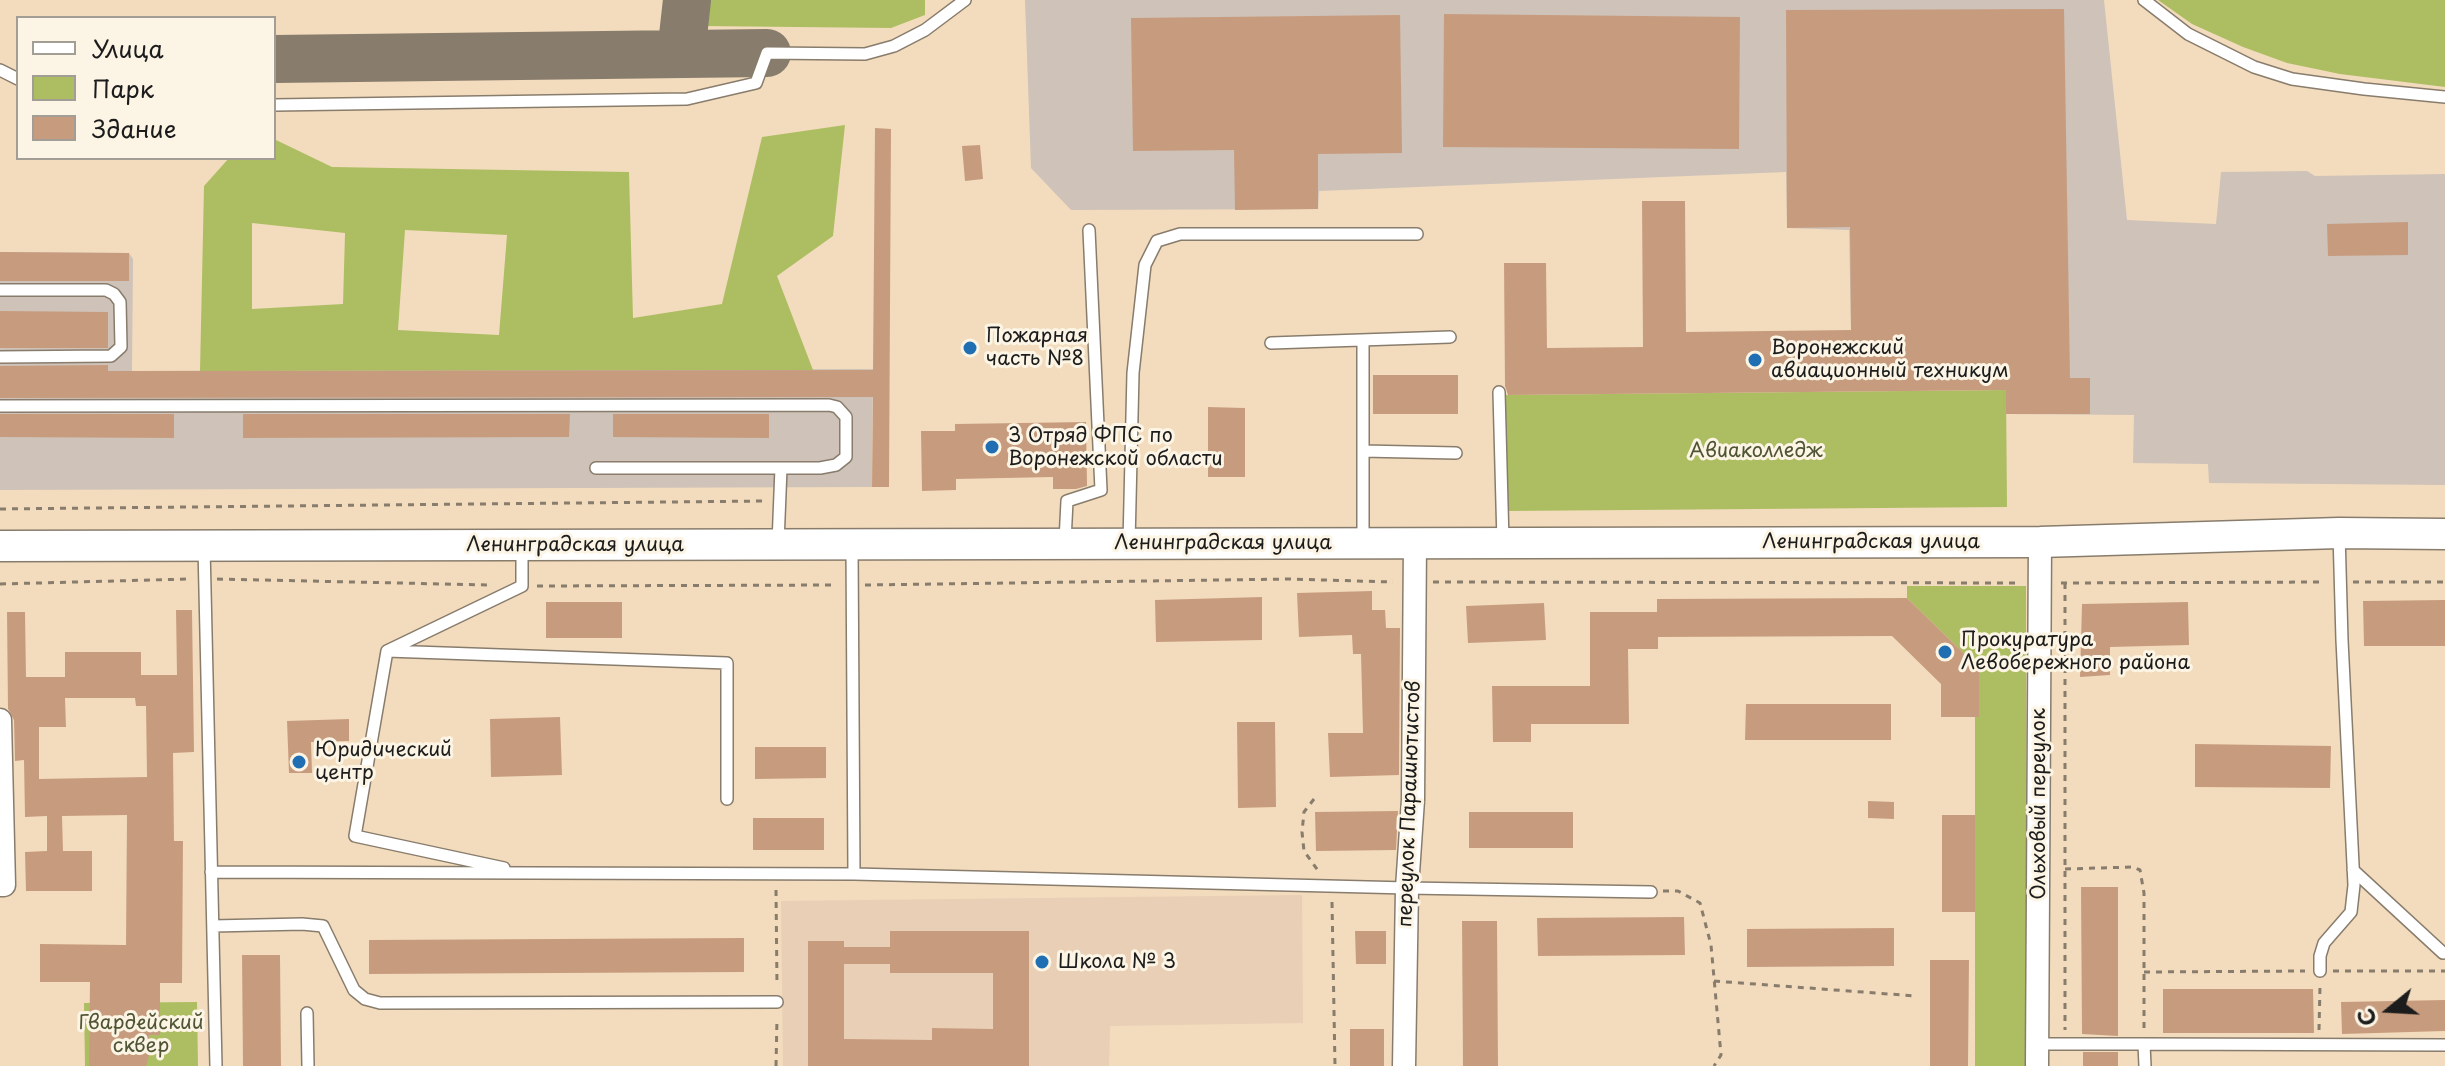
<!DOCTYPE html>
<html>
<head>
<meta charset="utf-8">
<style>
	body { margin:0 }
	#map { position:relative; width:2445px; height:1066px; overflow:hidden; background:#f3dcbd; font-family:"Playpen Sans",sans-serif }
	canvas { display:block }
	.legend { position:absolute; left:16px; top:16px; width:260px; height:144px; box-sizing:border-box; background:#fcf5e5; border:2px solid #a29e95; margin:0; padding:10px 14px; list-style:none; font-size:24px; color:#1c1c1c }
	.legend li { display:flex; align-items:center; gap:16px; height:40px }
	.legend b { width:40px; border:2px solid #a29e95 }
	.north { position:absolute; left:2349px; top:970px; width:80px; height:80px; -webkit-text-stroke:6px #fcf5e5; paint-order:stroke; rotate:252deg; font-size:22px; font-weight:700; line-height:32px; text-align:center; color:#1c1c1c }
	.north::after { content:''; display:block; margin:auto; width:28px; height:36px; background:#1c1c1c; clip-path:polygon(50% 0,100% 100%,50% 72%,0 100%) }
</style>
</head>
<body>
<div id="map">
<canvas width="2445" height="1066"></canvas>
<ul class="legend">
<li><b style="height:10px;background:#fff"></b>Улица</li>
<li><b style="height:22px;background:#adbe62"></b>Парк</li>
<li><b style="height:22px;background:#c79c7e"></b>Здание</li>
</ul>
<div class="north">С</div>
</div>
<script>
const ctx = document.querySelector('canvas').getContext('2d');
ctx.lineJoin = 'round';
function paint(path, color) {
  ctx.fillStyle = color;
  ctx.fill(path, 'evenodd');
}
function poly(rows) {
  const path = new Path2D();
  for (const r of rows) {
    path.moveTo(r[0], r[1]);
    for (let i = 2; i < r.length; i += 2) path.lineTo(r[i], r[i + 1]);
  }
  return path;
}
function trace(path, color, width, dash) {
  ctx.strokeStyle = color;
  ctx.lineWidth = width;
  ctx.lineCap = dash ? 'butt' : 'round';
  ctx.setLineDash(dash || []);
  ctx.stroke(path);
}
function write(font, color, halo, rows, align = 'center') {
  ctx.font = font + ' "Playpen Sans",sans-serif';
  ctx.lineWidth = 6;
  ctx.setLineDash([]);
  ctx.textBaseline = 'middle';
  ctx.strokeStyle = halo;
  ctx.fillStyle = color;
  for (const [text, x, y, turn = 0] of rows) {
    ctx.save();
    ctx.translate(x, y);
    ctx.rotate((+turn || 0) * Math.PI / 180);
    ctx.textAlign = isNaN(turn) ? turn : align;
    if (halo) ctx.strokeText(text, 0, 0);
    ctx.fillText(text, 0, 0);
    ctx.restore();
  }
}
const built = poly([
	[1302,895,1303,1023,1110,1026,1109,1066,783,1066,781,901]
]);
const industrial = poly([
	[1025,0,2104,0,2127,220,2216,224,2221,172,2307,171,2315,176,2445,174,2445,485,2209,483,2208,464,2133,463,2134,415,2006,414,2005,329,1851,330,1849,230,1787,228,1786,172,1319,191,1318,209,1071,210,1031,168],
	[0,252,129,253,133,259,132,371,873,369,872,487,0,490]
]);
const green = poly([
	[705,0,925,0,925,15,891,28,702,26],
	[2158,0,2445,0,2445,87,2340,74,2287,63,2243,47,2192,24],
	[845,125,833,236,777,276,813,370,200,371,204,186,229,158,274,158,274,139,332,167,629,172,633,318,722,304,762,137],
	[252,223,345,233,343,304,252,309],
	[405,230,507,235,499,335,398,330],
	[2006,390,2007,507,1506,511,1505,395],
	[1907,586,2026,586,2027,1066,1975,1066,1975,717,1979,717,1979,668,1907,598],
	[197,1002,198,1066,85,1066,84,1003]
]);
const taxiway = poly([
	[681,54,687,0],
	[274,59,767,53]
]);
const building = poly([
	[2064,9,2070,378,2090,378,2090,414,2006,414,2006,390,1508,395,1505,386,1504,263,1546,263,1547,348,1643,347,1642,201,1685,201,1686,332,1851,330,1850,227,1787,228,1786,10],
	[1444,14,1740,17,1739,149,1443,147],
	[1400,15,1402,153,1318,154,1318,209,1235,210,1234,150,1133,151,1131,18],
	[875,128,891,129,889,487,872,487,873,397,0,398,0,366,108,365,108,371,873,370],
	[980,145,983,179,965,181,962,146],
	[2408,222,2408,255,2328,256,2327,224],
	[0,252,129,253,129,281,0,281],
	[0,311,108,312,108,348,0,348],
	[1373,375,1458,375,1458,414,1373,414],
	[1208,407,1245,408,1245,477,1208,477],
	[0,414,174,414,174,438,0,437],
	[243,414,570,414,569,437,243,438],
	[613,414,769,414,769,438,613,437],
	[1086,422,1087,486,1076,489,1053,489,1053,477,956,479,956,490,922,491,921,431,955,431,955,424],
	[1372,591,1372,610,1385,610,1386,628,1400,628,1399,775,1330,777,1328,733,1363,733,1361,654,1353,654,1352,635,1299,637,1297,593],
	[1262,597,1262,640,1156,642,1155,600],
	[1907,598,1979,668,1979,717,1941,717,1941,684,1892,636,1658,637,1658,649,1628,649,1629,724,1531,724,1531,742,1493,742,1492,686,1590,686,1590,612,1657,612,1657,599],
	[2445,600,2445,646,2364,646,2363,601],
	[546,602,622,602,622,638,546,638],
	[2188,602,2189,645,2110,647,2110,675,2080,677,2082,604],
	[1544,603,1546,640,1468,643,1466,606],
	[176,610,192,610,194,752,173,753,174,841,183,841,182,983,160,983,160,1035,149,1035,150,1052,146,1066,89,1066,90,982,40,982,40,944,126,945,127,815,62,816,63,851,92,851,92,891,26,891,25,852,47,851,47,816,25,817,24,760,15,761,14,720,8,709,7,612,25,612,26,677,65,677,65,652,141,652,141,675,177,675],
	[65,698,135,698,136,706,146,706,147,777,39,779,39,727,66,727],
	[1746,704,1891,704,1891,740,1745,740],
	[560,717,562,775,491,777,490,719],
	[349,719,349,741,311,742,312,773,289,773,287,721],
	[1237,722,1275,722,1276,807,1238,808],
	[2195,744,2331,746,2330,788,2195,787],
	[755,747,826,747,826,778,755,779],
	[1868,801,1894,802,1894,819,1868,818],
	[1398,811,1396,850,1316,851,1315,812],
	[1469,812,1573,812,1573,848,1469,848],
	[1942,815,1975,815,1975,912,1942,912],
	[753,818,824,818,824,850,753,850],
	[2081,887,2118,887,2118,1036,2082,1034],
	[1684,917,1685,955,1538,956,1537,918],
	[1462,921,1497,921,1498,1066,1463,1066],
	[1894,928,1894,966,1747,967,1747,929],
	[890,931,1029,931,1029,1066,808,1066,808,941,844,941,844,947,890,947],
	[844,964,890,964,890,973,993,973,993,1029,932,1028,932,1040,844,1039],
	[1355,931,1386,931,1386,964,1356,964],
	[744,938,744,972,369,974,369,940],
	[242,955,280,955,281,1066,243,1066],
	[1930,960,1969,960,1968,1066,1930,1066],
	[2163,989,2313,989,2314,1033,2163,1033],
	[2445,1000,2445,1031,2342,1034,2341,1002],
	[1350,1029,1384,1029,1384,1066,1350,1066],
	[2083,1052,2118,1052,2118,1066,2083,1066]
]);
const path = poly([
	[0,509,764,501],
	[217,579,489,585],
	[1433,582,2021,583],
	[2353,582,2445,582],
	[2061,583,2325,582],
	[2065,583,2065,1030],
	[0,584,189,579],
	[865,585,1289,579,1393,582],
	[537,586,837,585],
	[1314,799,1304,812,1302,832,1304,851,1319,872],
	[2065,869,2133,867,2140,870,2144,893,2144,1028],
	[776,890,777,986],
	[1663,891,1678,891,1700,903,1711,945,1721,1055,1714,1066],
	[1332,902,1335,1066],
	[2333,971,2445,971],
	[2144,972,2305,971],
	[1714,981,1916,996],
	[2319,1030,2320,986],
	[776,1066,777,1018]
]);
const service = poly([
	[2144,0,2188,34,2254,67,2292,79,2364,89,2445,97],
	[0,70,18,79],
	[274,105,687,99,756,83,767,53,865,54,894,46,925,30,965,0],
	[0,290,106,290,114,294,120,302,121,347,111,356,0,357],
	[1271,343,1450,337],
	[1499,392,1503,542],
	[0,406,829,405,837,407,846,417,846,457,836,465,820,468,596,468],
	[1363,451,1456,453],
	[1065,541,1067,501,1101,490,1089,230],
	[778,543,781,468],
	[1129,543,1133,373,1145,265,1157,241,1180,234,1417,234],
	[1363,543,1363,340],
	[522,545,522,586,387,651,727,663,727,799],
	[204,547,216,1066],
	[852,547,854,874],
	[387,651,355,836,504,868],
	[2353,870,2443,953],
	[211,872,854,874,1407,888,1651,892],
	[213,926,302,924,323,926,354,990,365,999,380,1003,777,1002],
	[2320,971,2320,956,2324,943,2351,912,2354,885,2342,640,2339,533],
	[307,1013,308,1066],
	[2037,1044,2144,1044,2145,1066],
	[2144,1044,2445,1045]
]);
const minor = poly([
	[0,720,4,885,0,885],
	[1404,1066,1407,888,1413,800,1415,542],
	[2037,1066,2040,542]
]);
const secondary = poly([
	[0,546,2040,542,2339,533,2445,534]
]);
const markers = [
	[970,348,8,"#1f6fb2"],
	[1755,360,8,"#1f6fb2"],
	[992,447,8,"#1f6fb2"],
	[1945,652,8,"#1f6fb2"],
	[299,762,8,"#1f6fb2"],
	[1042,962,8,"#1f6fb2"]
];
const poiNames = [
	["Пожарная",986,336],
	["часть №8",986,359],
	["Воронежский",1771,348],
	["авиационный техникум",1771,371],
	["3 Отряд ФПС по",1008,436],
	["Воронежской области",1008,459],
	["Прокуратура",1961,640],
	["Левобережного района",1961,663],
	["Юридический",315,750],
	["центр",315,773],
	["Школа № 3",1058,962]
];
const parkNames = [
	["Авиаколледж",1756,451],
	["Гвардейский",141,1023],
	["сквер",141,1046]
];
const streetNames = [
	["Ленинградская улица",1871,542],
	["Ленинградская улица",1223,543],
	["Ленинградская улица",575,545],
	["переулок Парашютистов",1410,804,-88],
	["Ольховый переулок",2039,804,-90]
];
paint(built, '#e8cfb6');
paint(industrial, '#cec2b9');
paint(green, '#adbe62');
trace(taxiway, '#887c6c', 48);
paint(building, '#c79c7e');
trace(service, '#887c6c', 14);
trace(minor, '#887c6c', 25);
trace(secondary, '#887c6c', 33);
trace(path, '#887c6c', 3, [6, 6]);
trace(service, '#fff', 11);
trace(minor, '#fff', 22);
trace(secondary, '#fff', 30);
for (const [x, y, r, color] of markers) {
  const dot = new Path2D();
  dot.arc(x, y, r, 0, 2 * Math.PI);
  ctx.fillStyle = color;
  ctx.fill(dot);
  trace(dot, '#fcf5e5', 3);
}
write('20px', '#1c1c1c', '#fcf5e5', poiNames, 'left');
write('20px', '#4f5534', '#fcf5e5', parkNames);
write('20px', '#1c1c1c', '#fcf5e5', streetNames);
</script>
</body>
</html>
